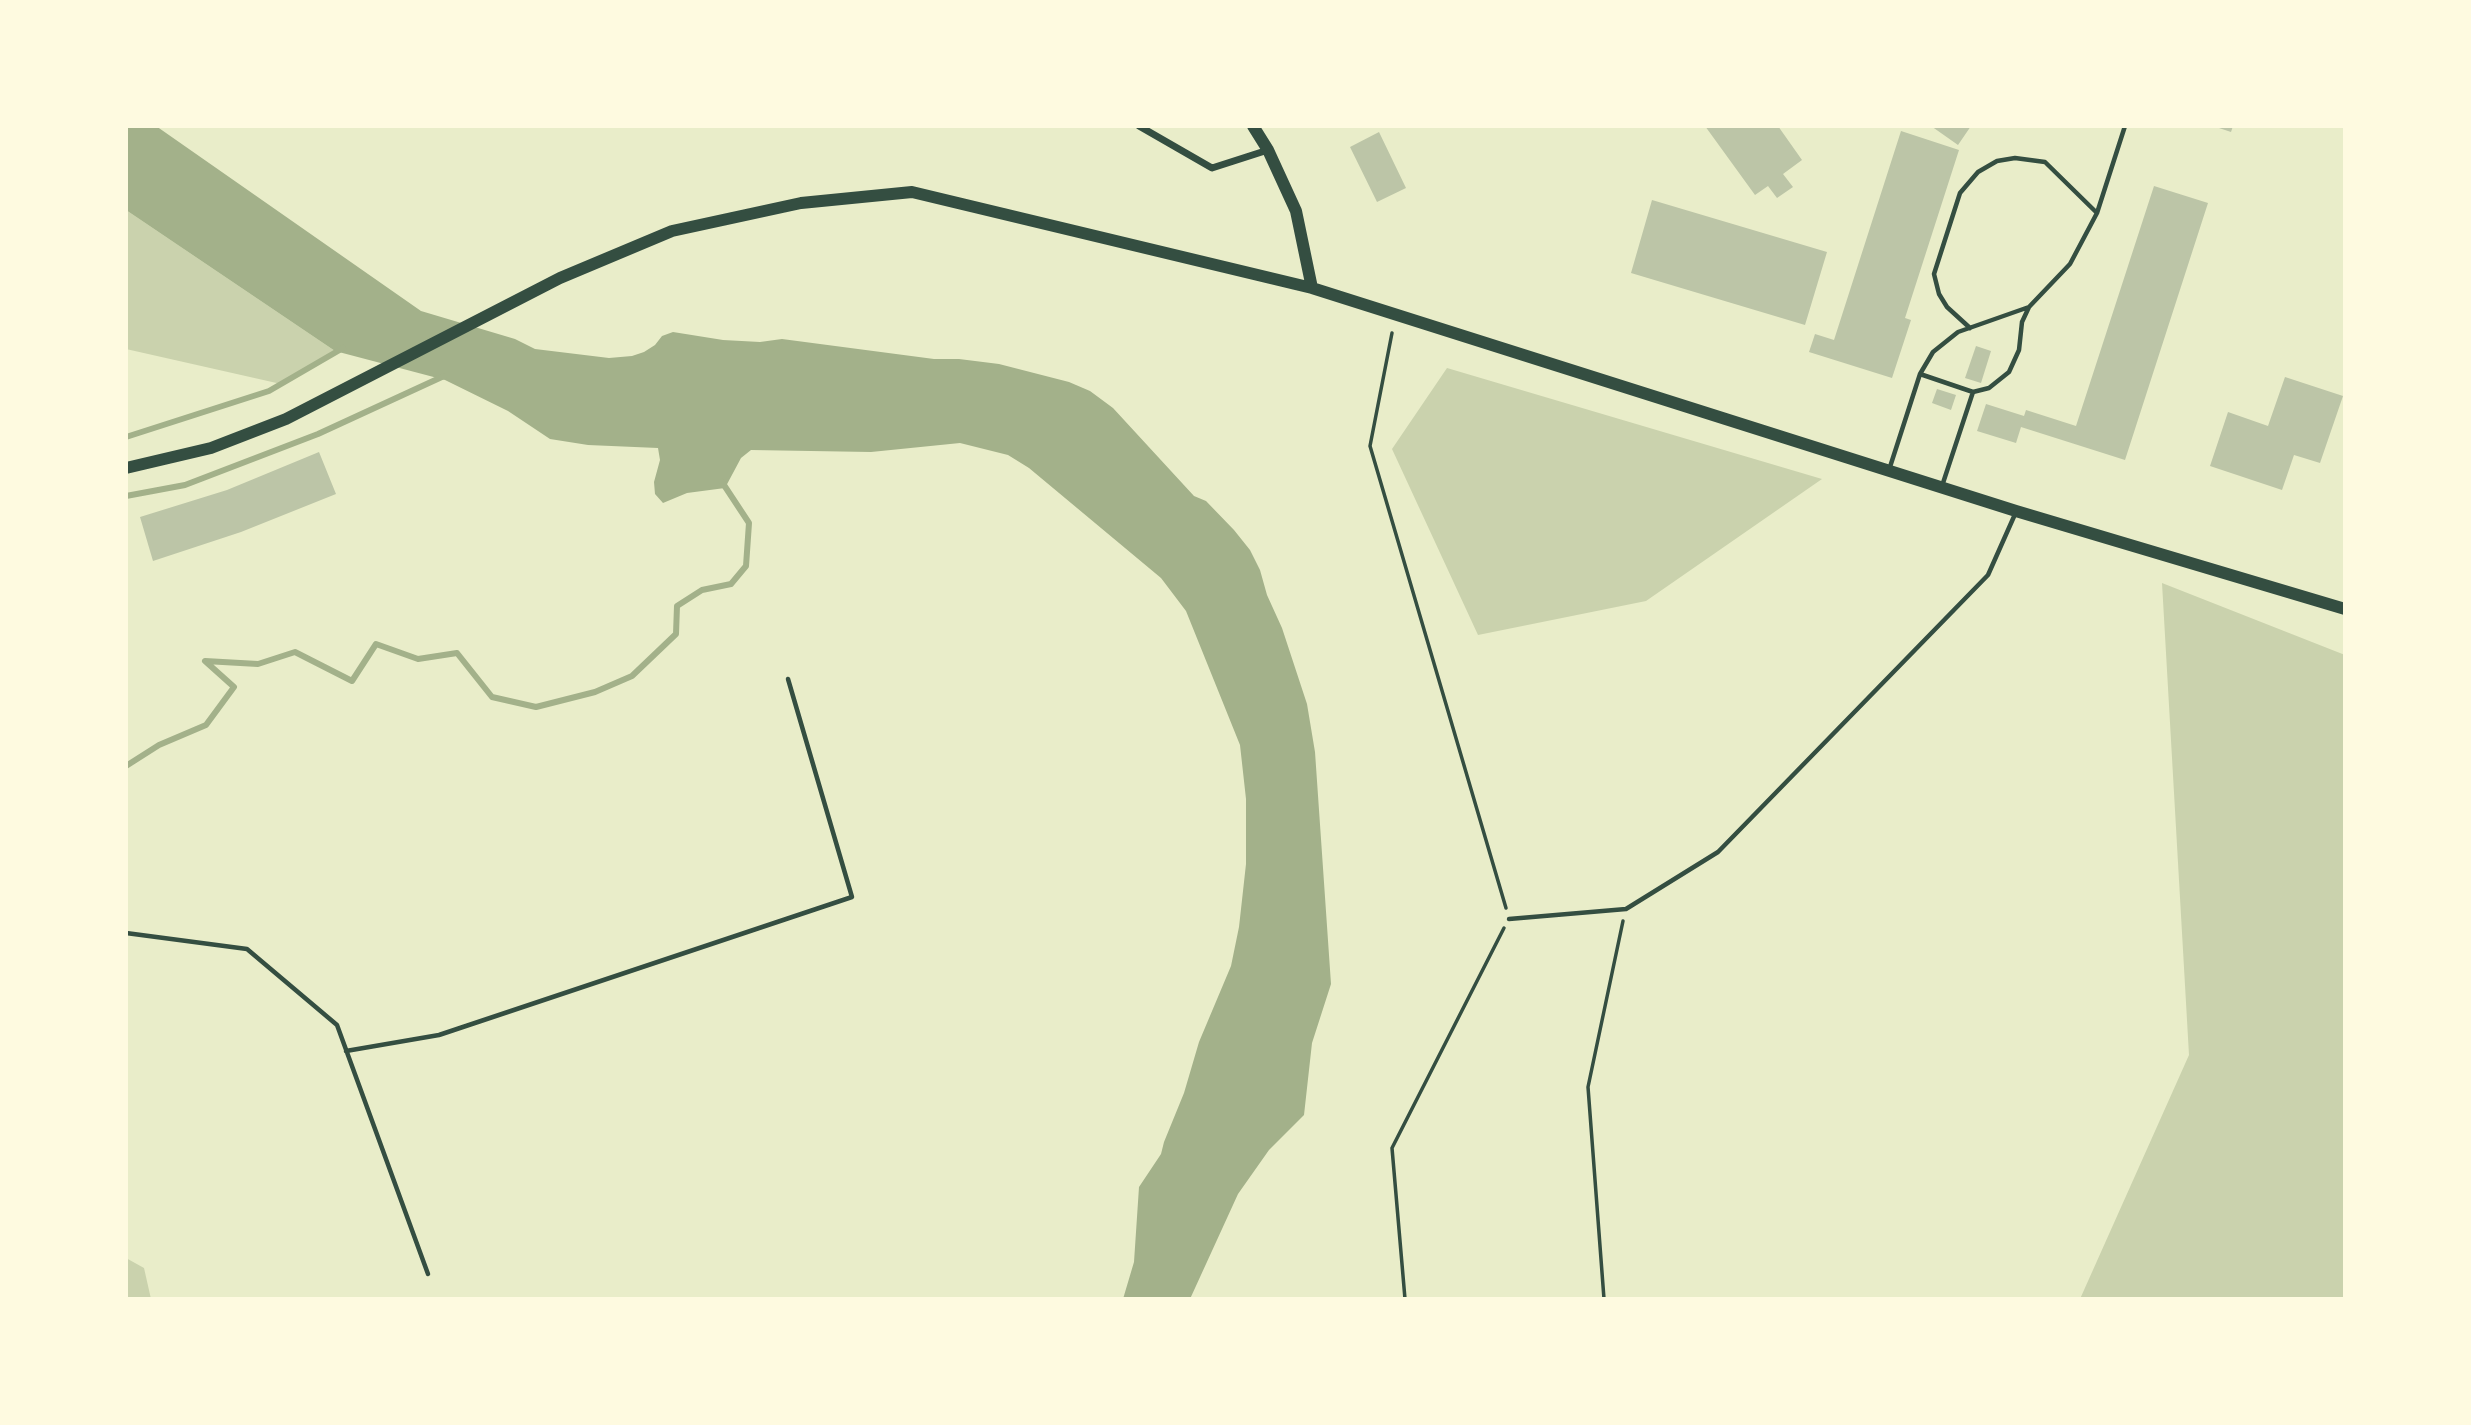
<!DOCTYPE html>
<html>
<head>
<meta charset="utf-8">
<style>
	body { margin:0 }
	#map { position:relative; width:2471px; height:1425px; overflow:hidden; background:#e9edc9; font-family:Lato,sans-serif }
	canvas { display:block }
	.frame { position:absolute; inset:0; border:128px solid #fefae0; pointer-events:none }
</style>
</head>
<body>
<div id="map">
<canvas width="2471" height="1425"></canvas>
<div class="frame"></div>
</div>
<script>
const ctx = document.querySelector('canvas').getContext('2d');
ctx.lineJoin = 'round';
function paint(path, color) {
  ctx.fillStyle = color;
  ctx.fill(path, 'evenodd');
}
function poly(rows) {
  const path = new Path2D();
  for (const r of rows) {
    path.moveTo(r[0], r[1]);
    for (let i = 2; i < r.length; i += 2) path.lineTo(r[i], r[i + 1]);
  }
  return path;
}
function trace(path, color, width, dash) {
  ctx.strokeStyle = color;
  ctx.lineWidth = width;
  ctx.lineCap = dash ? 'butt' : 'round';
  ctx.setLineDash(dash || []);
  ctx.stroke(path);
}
const green = poly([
	[126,210,335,351,281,384,126,349],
	[1447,368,1822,479,1646,601,1478,635,1392,449],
	[2162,583,2345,655,2345,1299,2080,1299,2189,1055],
	[126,1258,144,1268,151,1299,126,1299]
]);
const water = poly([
	[126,126,156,126,421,311,515,339,535,349,609,358,632,356,644,352,655,345,662,336,673,332,723,340,760,342,782,339,934,359,959,359,999,364,1069,382,1090,391,1113,408,1194,496,1206,501,1234,530,1250,550,1260,570,1267,595,1282,628,1307,704,1315,752,1331,984,1312,1043,1304,1115,1269,1150,1238,1194,1190,1299,1123,1299,1134,1262,1139,1187,1161,1154,1164,1142,1184,1093,1199,1042,1231,966,1239,927,1246,864,1246,799,1240,745,1186,611,1161,578,1029,468,1008,455,960,443,871,452,751,450,741,458,725,488,687,493,663,503,655,494,654,482,660,460,658,448,588,445,550,439,508,411,445,380,335,351,126,210]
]);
const stream = poly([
	[126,437,269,391,343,348],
	[126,496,185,485,318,434,444,376],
	[126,766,159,745,206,725,234,687,205,661,258,664,295,652,352,681,376,644,418,659,457,653,492,697,536,707,595,692,632,676,676,634,677,606,702,590,731,584,746,566,749,523,722,482]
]);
const building = poly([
	[1705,126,1778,126,1802,160,1783,174,1793,187,1777,198,1768,186,1755,195],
	[1931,126,1971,126,1958,145],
	[2213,126,2233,126,2231,132],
	[1901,131,1959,150,1905,318,1911,320,1892,378,1809,352,1815,334,1834,340],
	[1379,132,1406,188,1377,202,1350,147],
	[2154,186,2208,203,2125,460,2021,427,2016,443,1977,431,1986,404,2024,416,2026,410,2076,426],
	[1652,200,1827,252,1805,325,1631,273],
	[1976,346,1991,351,1981,383,1965,378],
	[2285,377,2343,396,2320,463,2294,455,2282,490,2210,466,2228,412,2268,426],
	[1937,389,1956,395,1951,410,1932,403],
	[319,452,336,494,241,532,153,561,140,517,227,490]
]);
const path = poly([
	[1392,333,1370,446,1506,908],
	[1405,1299,1392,1148,1504,928],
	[1604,1299,1588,1087,1623,921]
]);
const service = poly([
	[1970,328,1947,307,1939,294,1934,274,1960,193,1978,172,1997,161,2015,158,2045,162,2097,213],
	[1920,374,1973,392,1942,486],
	[1973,392,1989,388,2009,372,2019,350,2022,322,2029,307],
	[1889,470,1920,374,1933,352,1958,332,2029,307,2070,264,2097,213,2125,126],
	[1509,919,1626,909,1718,852,1988,575,2016,512],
	[126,933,247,949,337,1025,428,1274],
	[346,1051,439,1035,852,897,788,679]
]);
const minor = poly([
	[1139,126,1212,168,1268,150]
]);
const tertiary = poly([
	[1253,126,1268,150,1296,211,1312,288,2016,511,2345,609],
	[126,468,211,448,286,419,560,278,672,231,801,203,912,192,1312,288]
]);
paint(green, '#cad2ad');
paint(water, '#a3b18a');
trace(stream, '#a3b18a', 6);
paint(building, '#bcc5a7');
trace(path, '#344e41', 3.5);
trace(service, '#344e41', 4.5);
trace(minor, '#344e41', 7);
trace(tertiary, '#344e41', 12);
</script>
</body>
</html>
